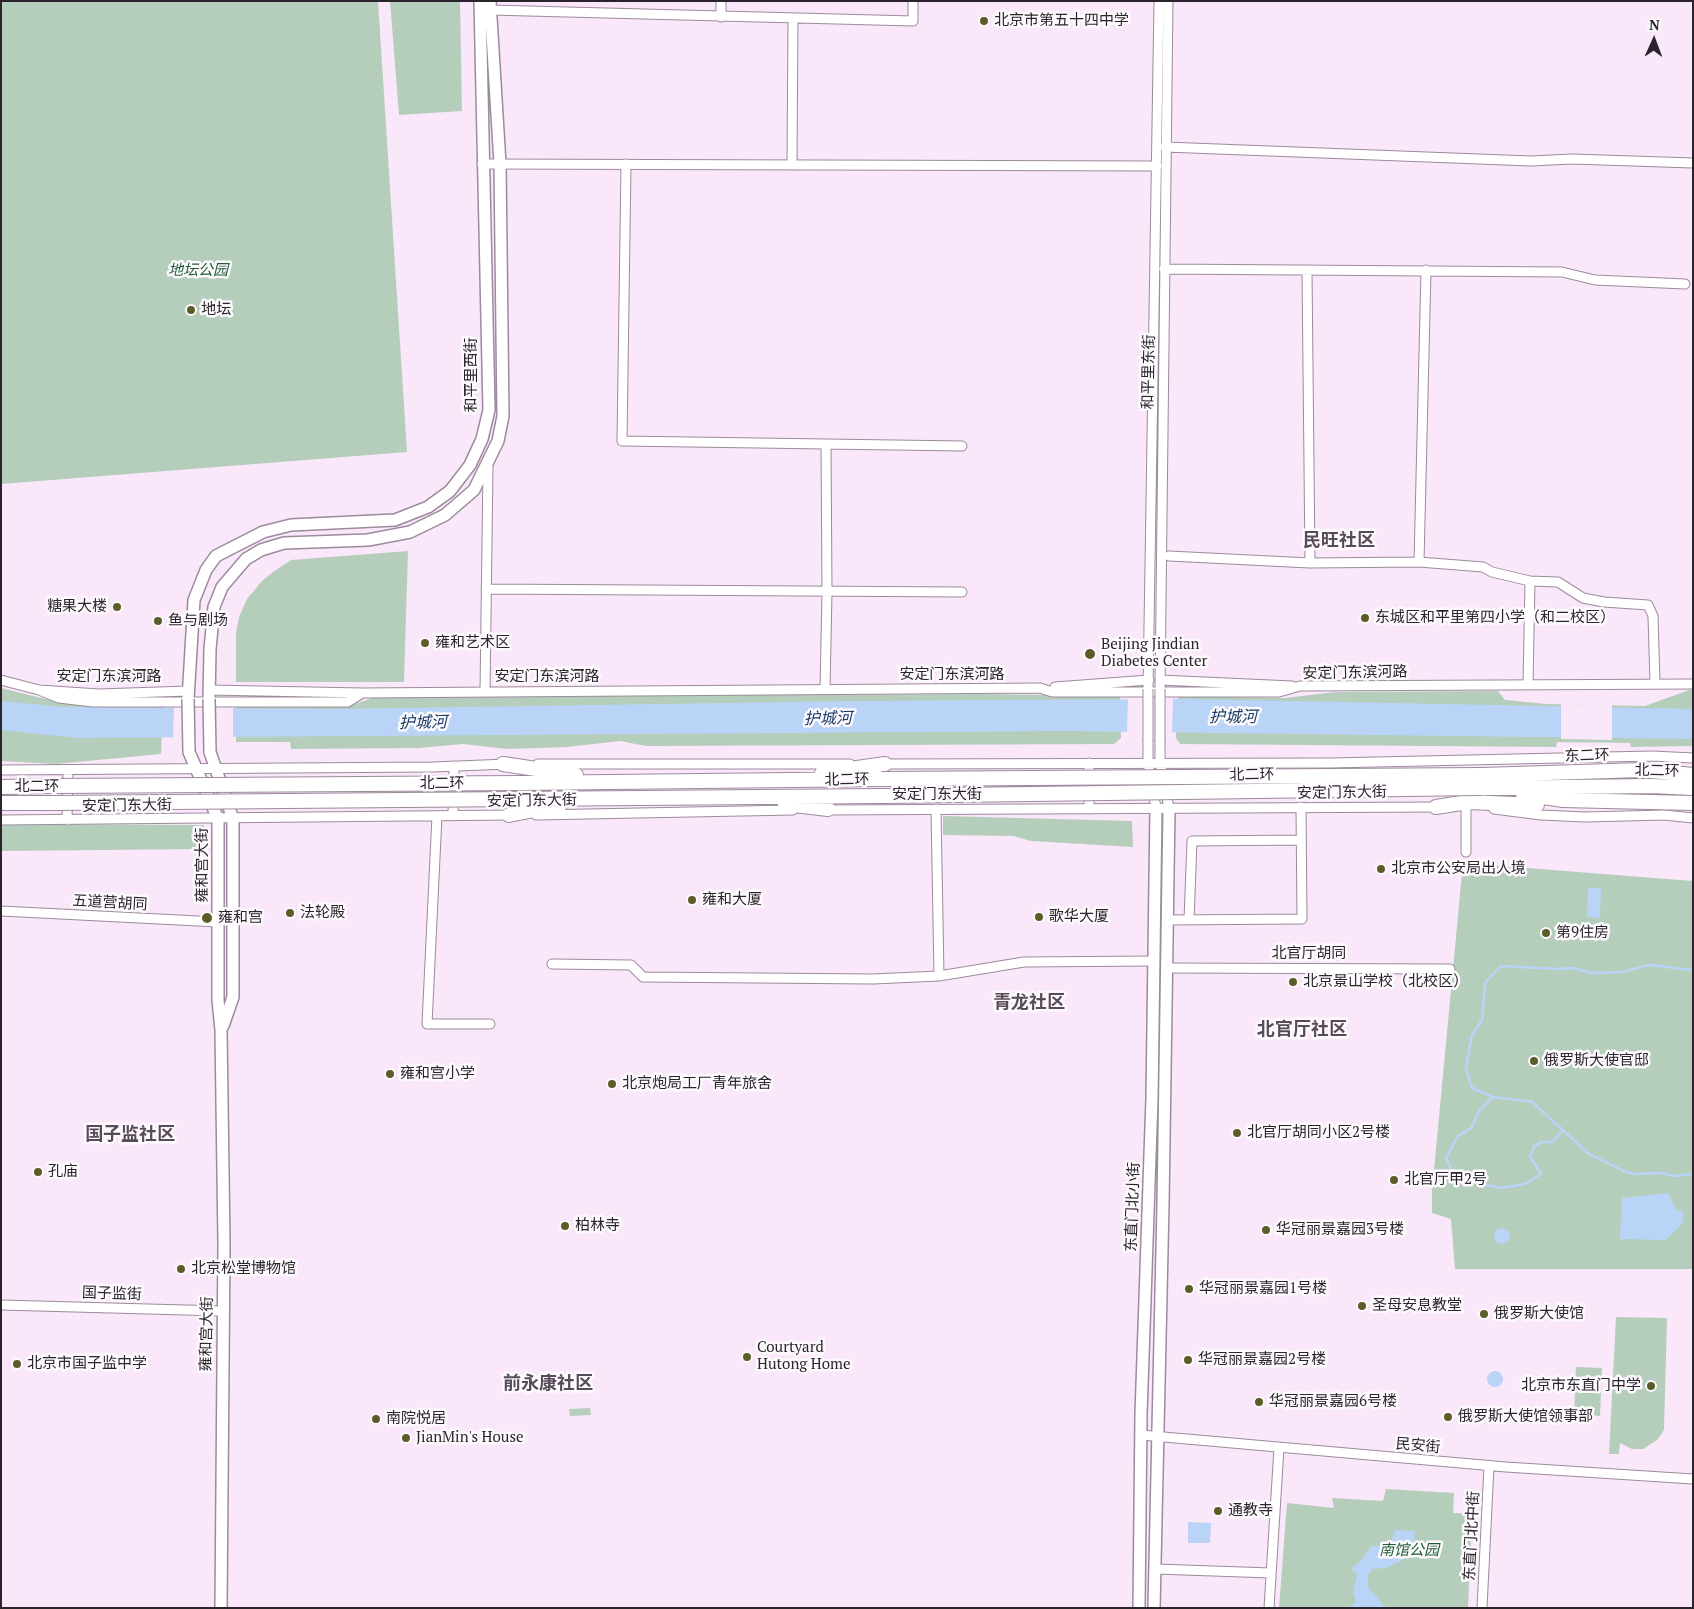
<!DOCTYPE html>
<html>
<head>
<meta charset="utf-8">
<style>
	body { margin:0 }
	#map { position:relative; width:1694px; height:1609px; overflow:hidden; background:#fae7fa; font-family:"PT Serif",serif }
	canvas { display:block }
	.frame { position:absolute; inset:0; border:2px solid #2b242c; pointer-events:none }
	.north { position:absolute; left:1629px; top:15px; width:50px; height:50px; -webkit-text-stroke:4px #fdfafe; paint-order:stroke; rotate:2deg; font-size:14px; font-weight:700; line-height:20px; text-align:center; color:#2b242c }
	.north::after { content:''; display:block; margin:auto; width:18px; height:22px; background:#2b242c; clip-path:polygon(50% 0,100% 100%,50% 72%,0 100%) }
</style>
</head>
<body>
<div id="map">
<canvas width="1694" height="1609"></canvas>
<div class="frame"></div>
<div class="north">N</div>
</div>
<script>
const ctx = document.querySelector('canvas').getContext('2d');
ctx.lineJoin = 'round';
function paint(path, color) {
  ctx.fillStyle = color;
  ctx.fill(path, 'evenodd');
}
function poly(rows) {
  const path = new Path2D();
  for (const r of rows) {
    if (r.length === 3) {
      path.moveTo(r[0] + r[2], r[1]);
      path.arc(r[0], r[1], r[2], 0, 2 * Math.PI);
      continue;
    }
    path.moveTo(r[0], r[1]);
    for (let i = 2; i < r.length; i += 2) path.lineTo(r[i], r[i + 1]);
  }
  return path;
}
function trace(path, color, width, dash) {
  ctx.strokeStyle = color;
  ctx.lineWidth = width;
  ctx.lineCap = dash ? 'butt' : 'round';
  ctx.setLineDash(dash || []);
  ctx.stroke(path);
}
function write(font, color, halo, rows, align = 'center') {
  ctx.font = font + ' "PT Serif","Noto Sans SC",serif';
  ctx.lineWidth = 5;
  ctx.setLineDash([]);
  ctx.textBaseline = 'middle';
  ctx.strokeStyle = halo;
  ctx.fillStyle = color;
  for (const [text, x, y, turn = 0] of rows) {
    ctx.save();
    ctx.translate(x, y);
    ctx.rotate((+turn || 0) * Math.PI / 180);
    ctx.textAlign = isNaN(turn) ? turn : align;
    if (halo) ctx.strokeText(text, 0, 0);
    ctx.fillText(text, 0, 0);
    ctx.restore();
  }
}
const green = poly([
	[1,1,378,1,407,452,1,484],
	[390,1,460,1,462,111,399,115],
	[408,551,404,682,236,682,236,633,239,617,247,599,262,581,273,572,291,560],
	[1,688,54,701,163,706,161,754,55,764,1,761],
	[1689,690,1693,690,1693,746,1631,747,1630,743,1557,742,1556,747,1180,744,1176,738,1178,696,1285,698,1336,692,1498,691,1505,700,1546,704,1645,706],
	[983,694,1120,696,1121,738,1114,744,646,746,620,741,567,747,507,749,463,744,419,748,291,749,290,742,236,742,236,706,352,705,375,697],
	[943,816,1132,821,1133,847,1031,841,1013,836,943,835],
	[1,824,204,825,204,849,1,851],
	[1463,863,1693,881,1693,1269,1455,1269,1451,1219,1432,1213,1432,1191],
	[1616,1317,1667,1318,1664,1430,1657,1440,1643,1449,1632,1449,1620,1443,1619,1454,1609,1454],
	[1576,1367,1602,1368,1600,1416,1574,1414],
	[590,1408,591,1415,570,1416,569,1409],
	[1386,1489,1454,1493,1453,1513,1472,1514,1468,1608,1279,1608,1287,1503,1334,1508,1332,1498,1383,1501]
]);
const water = poly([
	[1190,699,1693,709,1693,739,1064,731,77,738,1,730,1,701,64,707,336,709,855,701],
	[1588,888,1601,888,1600,918,1587,917],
	[1668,1193,1677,1211,1683,1211,1683,1223,1666,1240,1620,1239,1622,1198],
	[1502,1236,8],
	[1495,1379,8],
	[1188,1522,1211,1523,1210,1543,1188,1543],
	[1395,1530,1415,1531,1413,1555,1386,1568,1373,1569,1368,1575,1368,1587,1386,1608,1343,1608,1349,1607,1356,1602,1353,1592,1357,1574,1351,1568,1359,1563,1371,1546,1386,1546,1392,1540]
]);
const pier = poly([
	[1128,697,1173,697,1172,734,1127,734],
	[1561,704,1612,705,1612,740,1561,739],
	[174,705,233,706,233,740,173,741]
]);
const stream = poly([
	[1693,970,1649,965,1623,972,1591,973,1574,968,1559,969,1501,966,1485,983,1482,1020,1472,1035,1466,1068,1472,1088,1493,1097,1532,1102,1589,1154,1626,1172,1635,1174,1662,1173,1674,1176,1693,1174],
	[1493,1097,1479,1111,1471,1128,1457,1137,1446,1158,1453,1173,1466,1181,1501,1188,1525,1184,1541,1174,1530,1157,1534,1147,1541,1142,1552,1142,1563,1130]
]);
const minor = poly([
	[490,10,913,21,913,1],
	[721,17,721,1],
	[1165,147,1531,161,1572,159,1693,163],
	[482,164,1157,166],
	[626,164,622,441,962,446],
	[792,164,793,18],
	[1164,269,1562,272,1595,280,1685,284],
	[1307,270,1310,563],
	[1169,556,1310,563,1419,562,1483,567,1492,572,1530,581,1558,582,1583,598,1604,602,1648,605,1653,616,1655,683],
	[1419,562,1426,270],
	[486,589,962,592],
	[1,680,39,690,99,694,188,691],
	[1160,680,1292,686],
	[1528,685,1530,581],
	[1055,687,1149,680],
	[1148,689,1159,1],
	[1160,689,1168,1],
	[39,690,59,698,93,702,348,702,362,693],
	[209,690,362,693,1040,688,1052,692,1279,692,1300,686,1693,684],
	[825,690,827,592,826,444],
	[485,692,488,466],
	[1148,742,1148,763,1156,808],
	[1160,742,1160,762,1169,808],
	[538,764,850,764],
	[881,764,1330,763,1652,756,1693,758],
	[1,770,433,767,508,764],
	[1466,807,1466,852],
	[936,809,939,976],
	[1089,809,1089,763],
	[1494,809,1541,815,1585,817,1664,815,1693,818],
	[824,810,1441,807],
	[536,815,793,810],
	[437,816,427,1024,490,1024],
	[453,816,454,766],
	[1,820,513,815],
	[67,820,68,770],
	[1,911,218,922],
	[1167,920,1302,919,1301,807],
	[1189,920,1192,841,1301,840],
	[552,964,631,965,643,977,873,979,939,976,1024,962,1154,961],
	[1166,968,1450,969],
	[1,1305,222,1311],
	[1141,1435,1506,1467,1693,1479],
	[1155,1569,1271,1573],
	[1269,1608,1279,1448],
	[1482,1608,1489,1466]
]);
const major = poly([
	[188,699,194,600,206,570,216,556,263,532,291,525,395,520,428,507,450,491,470,465,482,439,489,410,480,1],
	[209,699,210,649,214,607,222,587,246,559,261,550,284,543,368,540,410,532,445,515,474,490,498,441,503,416,500,164,490,1],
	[189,752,218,819,218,1000,221,1030,224,1244,221,1608],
	[210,752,233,819,233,997,223,1026],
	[1139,1608,1141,1414,1152,1098,1156,808],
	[1154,1608,1163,1204,1169,808]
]);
const highway = poly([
	[503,764,576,775],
	[822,773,885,764],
	[1482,775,1642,770,1693,775],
	[519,783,882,779],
	[1,787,52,786],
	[1481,788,1652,786,1693,788],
	[1523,794,1563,800,1693,803],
	[519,799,882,796],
	[1,803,52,803],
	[785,804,828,809],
	[1436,807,1468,802,1537,805],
	[509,815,560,805]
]);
const minorBridge = poly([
	[1148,742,1148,689],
	[1160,742,1160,689]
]);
const majorBridge = poly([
	[188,699,189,752],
	[209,699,210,752]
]);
const highwayBridge = poly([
	[882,779,1482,775],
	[52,786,519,783],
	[882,796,1481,788],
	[52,803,519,799]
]);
const markers = [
	[984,21,5,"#5c5c29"],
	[191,310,5,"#5c5c29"],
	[117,607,5,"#5c5c29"],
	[1365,618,5,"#5c5c29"],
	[158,621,5,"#5c5c29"],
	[425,643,5,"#5c5c29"],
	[1090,654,6,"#5c5c29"],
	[1381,869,5,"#5c5c29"],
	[692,900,5,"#5c5c29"],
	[290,913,5,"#5c5c29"],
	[1039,917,5,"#5c5c29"],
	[207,918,6,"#5c5c29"],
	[1546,933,5,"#5c5c29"],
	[1293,982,5,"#5c5c29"],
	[1534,1061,5,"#5c5c29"],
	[390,1074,5,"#5c5c29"],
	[612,1084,5,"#5c5c29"],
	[1237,1133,5,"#5c5c29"],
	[38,1172,5,"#5c5c29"],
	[1394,1180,5,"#5c5c29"],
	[565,1226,5,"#5c5c29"],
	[1266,1230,5,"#5c5c29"],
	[181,1269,5,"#5c5c29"],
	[1189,1289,5,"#5c5c29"],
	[1362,1306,5,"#5c5c29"],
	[1484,1314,5,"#5c5c29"],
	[747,1357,5,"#5c5c29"],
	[1188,1360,5,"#5c5c29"],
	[17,1364,5,"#5c5c29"],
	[1651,1386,5,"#5c5c29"],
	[1259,1402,5,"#5c5c29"],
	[1448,1417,5,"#5c5c29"],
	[376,1419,5,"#5c5c29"],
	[406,1438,5,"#5c5c29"],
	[1218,1511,5,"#5c5c29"]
];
const poiNames = [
	["北京市第五十四中学",994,21],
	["地坛",201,310],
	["糖果大楼",107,607,"right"],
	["东城区和平里第四小学（和二校区）",1375,618],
	["鱼与剧场",168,621],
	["雍和艺术区",435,643],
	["Beijing Jindian",1101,645],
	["Diabetes Center",1101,662],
	["北京市公安局出人境",1391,869],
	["雍和大厦",702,900],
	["法轮殿",300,913],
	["歌华大厦",1049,917],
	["雍和宫",218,918],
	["第9住房",1556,933],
	["北京景山学校（北校区）",1303,982],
	["俄罗斯大使官邸",1544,1061],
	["雍和宫小学",400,1074],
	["北京炮局工厂青年旅舍",622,1084],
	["北官厅胡同小区2号楼",1247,1133],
	["孔庙",48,1172],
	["北官厅甲2号",1404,1180],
	["柏林寺",575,1226],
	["华冠丽景嘉园3号楼",1276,1230],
	["北京松堂博物馆",191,1269],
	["华冠丽景嘉园1号楼",1199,1289],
	["圣母安息教堂",1372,1306],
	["俄罗斯大使馆",1494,1314],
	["Courtyard",757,1348],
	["Hutong Home",757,1365],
	["华冠丽景嘉园2号楼",1198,1360],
	["北京市国子监中学",27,1364],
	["北京市东直门中学",1641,1386,"right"],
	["华冠丽景嘉园6号楼",1269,1402],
	["俄罗斯大使馆领事部",1458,1417],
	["南院悦居",386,1419],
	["JianMin's House",416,1438],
	["通教寺",1228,1511]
];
const parkNames = [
	["地坛公园",198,271],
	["南馆公园",1409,1551]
];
const streetNames = [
	["和平里东街",1149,372,-89],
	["和平里西街",472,375,-90],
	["安定门东滨河路",1355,673,-1],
	["安定门东滨河路",952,675],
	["安定门东滨河路",109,677],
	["安定门东滨河路",547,677],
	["东二环",1587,756,-2],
	["北二环",1657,771,1],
	["北二环",1252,775,-1],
	["北二环",847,780,-1],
	["北二环",442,784],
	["北二环",37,787],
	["安定门东大街",1342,793,-1],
	["安定门东大街",937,795],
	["安定门东大街",532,801,-1],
	["安定门东大街",127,806,-1],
	["雍和宫大街",203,865,-90],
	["五道营胡同",110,903,3],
	["北官厅胡同",1309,954],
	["东直门北小街",1133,1207,-88],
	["国子监街",112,1294,2],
	["雍和宫大街",207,1334,-89],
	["民安街",1418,1446,5],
	["东直门北中街",1472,1536,-87]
];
const waterNames = [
	["护城河",1233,717],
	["护城河",828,719,-1],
	["护城河",423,723,-1]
];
const quarterNames = [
	["民旺社区",1339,541],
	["青龙社区",1029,1003],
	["北官厅社区",1302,1030],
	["国子监社区",130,1135],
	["前永康社区",548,1384]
];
paint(green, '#b5cebb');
paint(water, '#bad4f7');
paint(pier, '#fae7fa');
trace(stream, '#bad4f7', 2.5);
trace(minor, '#9c8b9c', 11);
trace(major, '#9c8b9c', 14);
trace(highway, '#9c8b9c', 16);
trace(minor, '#fff', 9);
trace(major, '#fff', 11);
trace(highway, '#fff', 14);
trace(minorBridge, '#9c8b9c', 11, []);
trace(majorBridge, '#9c8b9c', 14, []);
trace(highwayBridge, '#9c8b9c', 16, []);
trace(minorBridge, '#fff', 9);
trace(majorBridge, '#fff', 11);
trace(highwayBridge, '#fff', 14);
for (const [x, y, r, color] of markers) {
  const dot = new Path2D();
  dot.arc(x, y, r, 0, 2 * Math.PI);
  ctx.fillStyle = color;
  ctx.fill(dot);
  trace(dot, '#fdfafe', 2);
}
write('15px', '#2b242c', '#fdfafe', poiNames, 'left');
write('italic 15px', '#215c36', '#fdfafe', parkNames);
write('15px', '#2b242c', '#fdfafe', streetNames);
write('italic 16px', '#193b67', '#fdfafe', waterNames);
write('bold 18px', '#594a5a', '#fdfafe', quarterNames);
</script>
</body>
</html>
